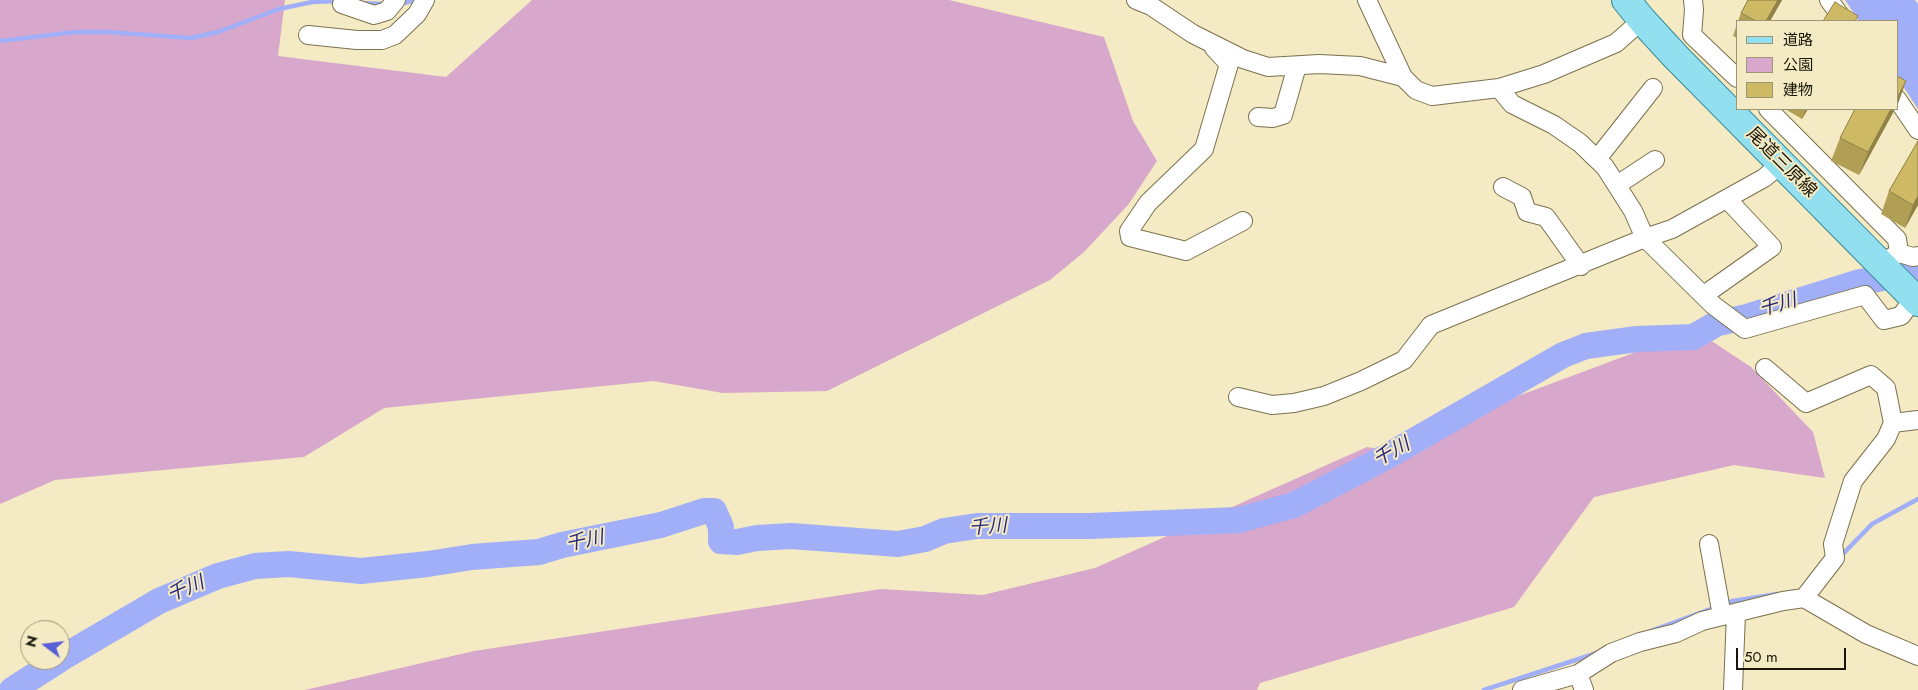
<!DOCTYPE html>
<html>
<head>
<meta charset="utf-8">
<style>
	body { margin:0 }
	#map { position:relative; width:1918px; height:690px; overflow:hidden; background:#f4eac3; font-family:Jost,"Noto Sans JP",sans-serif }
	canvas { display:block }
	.legend { position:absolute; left:1736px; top:20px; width:162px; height:90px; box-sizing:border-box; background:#f4eac3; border:1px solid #9c9578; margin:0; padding:6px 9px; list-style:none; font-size:15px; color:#191608 }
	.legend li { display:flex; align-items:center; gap:10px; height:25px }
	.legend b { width:25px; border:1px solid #9c9578 }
	.north { position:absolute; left:20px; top:620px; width:50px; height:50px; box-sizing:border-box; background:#f4eac3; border:1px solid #9c9578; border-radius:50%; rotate:285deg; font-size:14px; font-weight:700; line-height:20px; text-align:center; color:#191608 }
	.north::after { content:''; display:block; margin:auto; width:18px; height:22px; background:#5860d8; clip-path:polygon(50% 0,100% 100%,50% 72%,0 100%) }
	.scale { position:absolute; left:1736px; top:648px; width:110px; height:22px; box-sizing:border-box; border:2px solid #191608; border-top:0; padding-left:6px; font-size:15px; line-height:18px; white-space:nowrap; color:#191608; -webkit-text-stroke:4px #f4eac3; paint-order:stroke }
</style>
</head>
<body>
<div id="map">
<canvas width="1918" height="690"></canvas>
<ul class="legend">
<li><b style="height:6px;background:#92dff0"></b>道路</li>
<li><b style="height:14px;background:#d7a8cb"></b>公園</li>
<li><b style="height:14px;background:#ceb964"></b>建物</li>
</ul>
<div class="north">N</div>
<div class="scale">50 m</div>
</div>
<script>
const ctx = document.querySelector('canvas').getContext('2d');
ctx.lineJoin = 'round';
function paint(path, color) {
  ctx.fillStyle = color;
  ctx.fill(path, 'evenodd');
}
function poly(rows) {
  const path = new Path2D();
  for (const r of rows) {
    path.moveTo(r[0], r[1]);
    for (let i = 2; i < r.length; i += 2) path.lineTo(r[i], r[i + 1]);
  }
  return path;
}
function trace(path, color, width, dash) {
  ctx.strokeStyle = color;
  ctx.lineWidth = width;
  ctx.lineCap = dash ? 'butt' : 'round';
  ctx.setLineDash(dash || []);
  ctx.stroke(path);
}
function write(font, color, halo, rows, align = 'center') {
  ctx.font = font + ' Jost,"Noto Sans JP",sans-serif';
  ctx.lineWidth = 4;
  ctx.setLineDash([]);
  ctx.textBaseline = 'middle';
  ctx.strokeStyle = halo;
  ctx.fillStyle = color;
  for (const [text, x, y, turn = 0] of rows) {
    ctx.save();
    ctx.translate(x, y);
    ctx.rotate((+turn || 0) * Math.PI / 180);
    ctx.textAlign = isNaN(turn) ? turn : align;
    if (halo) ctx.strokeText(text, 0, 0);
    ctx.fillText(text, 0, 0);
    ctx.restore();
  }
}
const green = poly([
	[0,0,285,0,278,56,446,77,532,0,949,0,1104,37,1133,121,1157,161,1128,205,1084,252,1050,280,827,391,723,393,653,381,384,408,304,457,55,480,0,504],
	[1695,330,1751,367,1813,432,1825,478,1734,465,1594,497,1514,607,1260,683,1257,690,305,690,474,651,881,589,983,595,1095,568,1367,447,1402,453,1510,399]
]);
const water = poly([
	[1845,0,1915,0,1918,4,1918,109,1897,77,1897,21,1859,21]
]);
const stream = poly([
	[360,3,385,4],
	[400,4,416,0],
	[0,41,75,32,107,32,191,38,218,32,279,9,312,2,340,1],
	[1840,557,1872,524,1918,499],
	[1723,604,1733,601,1777,594],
	[1648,632,1716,607],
	[1484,690,1597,653]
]);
const river = poly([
	[60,659,159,601,218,576,255,566,289,564,361,571,428,564,472,557,539,552,562,545,661,525,704,511,714,511,721,527,721,541,737,542,757,538,791,536,898,544,925,539,944,531,977,526,1090,526,1239,520,1294,505,1386,457,1563,355,1586,346,1637,339,1693,337,1718,323,1747,317,1860,282,1918,272],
	[12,690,59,660]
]);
const street = poly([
	[1136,0,1151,6,1193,34,1243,59,1268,67,1319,64,1360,66,1403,77,1416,90,1432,96,1499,88,1544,74,1616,43,1642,20],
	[1367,0,1403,77],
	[1693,0,1694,10,1692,35,1737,78],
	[1829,0,1844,21],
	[342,4,374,15,387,11,396,0],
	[308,35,357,40,382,40,395,35,417,14,425,0],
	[1214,48,1229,64,1204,149,1148,203,1129,231,1130,237,1186,251,1243,221],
	[1499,88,1512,104,1554,125,1580,143,1605,167,1633,211,1645,238,1713,305,1745,329,1865,295,1884,320,1901,316,1909,305,1913,296,1918,293],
	[1897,99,1918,130],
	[1768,109,1897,239,1899,253],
	[1258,117,1273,118,1283,115,1297,66],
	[1597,159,1653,88],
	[1617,185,1655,160],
	[1503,187,1522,197,1527,212,1546,217,1581,266],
	[1890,258,1899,253,1913,257,1918,256],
	[1704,295,1772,247,1727,199],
	[1765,368,1806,403,1871,375,1886,388,1893,423],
	[1238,397,1272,405,1294,403,1324,396,1361,381,1404,360,1431,325,1645,238,1672,229,1764,178,1781,164],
	[1709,544,1722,616],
	[1804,598,1866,634,1918,656],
	[1578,674,1584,690],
	[1522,690,1578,674,1611,653,1640,642,1676,633,1702,621,1783,601,1804,598,1835,558,1833,544,1853,481,1886,439,1893,423,1918,420],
	[1733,690,1736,613]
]);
const primary = poly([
	[1626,0,1642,20,1676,57,1918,302]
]);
const wall = poly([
	[1748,0,1782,0,1770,21,1738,21,1741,13],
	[1737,24,1737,38,1733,36],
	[1785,109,1808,109,1802,119],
	[1855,109,1895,109,1859,175,1831,161,1840,138],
	[1918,141,1918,205,1905,228,1881,214,1889,191]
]);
const shadedWall = poly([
	[1778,0,1782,0,1770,21,1766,21],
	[1906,81,1898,104,1897,106,1897,98],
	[1806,109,1808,109,1802,119],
	[1891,109,1895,109,1859,175,1868,152],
	[1918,196,1918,205,1905,228,1913,205]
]);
const building = poly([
	[1748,0,1778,0,1766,21,1756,21,1741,13,1748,0],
	[1835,2,1858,16,1855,21,1823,21,1835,2],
	[1897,76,1906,81,1897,98,1897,76],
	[1855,109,1891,109,1868,152,1840,138,1855,109],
	[1918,141,1918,196,1913,205,1889,191,1918,141]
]);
const streetNames = [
	["尾道三原線",1781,163,45]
];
const waterNames = [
	["千川",1778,306,-16],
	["千川",1392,453,-29],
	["千川",988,528,-4],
	["千川",585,542,-12],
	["千川",186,590,-23]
];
paint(green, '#d7a8cb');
paint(water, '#a1aff9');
trace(stream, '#a1aff9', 4.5);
trace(river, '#a1aff9', 26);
trace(street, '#7a714e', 20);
trace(primary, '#398a98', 30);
trace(street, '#fff', 18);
trace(primary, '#92dff0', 28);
paint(wall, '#b19f56');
paint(shadedWall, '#908246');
paint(building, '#ceb964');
trace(building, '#908246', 1);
write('18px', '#191608', '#f4eac3', streetNames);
write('italic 19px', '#292a7e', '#f4eac3', waterNames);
</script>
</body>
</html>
